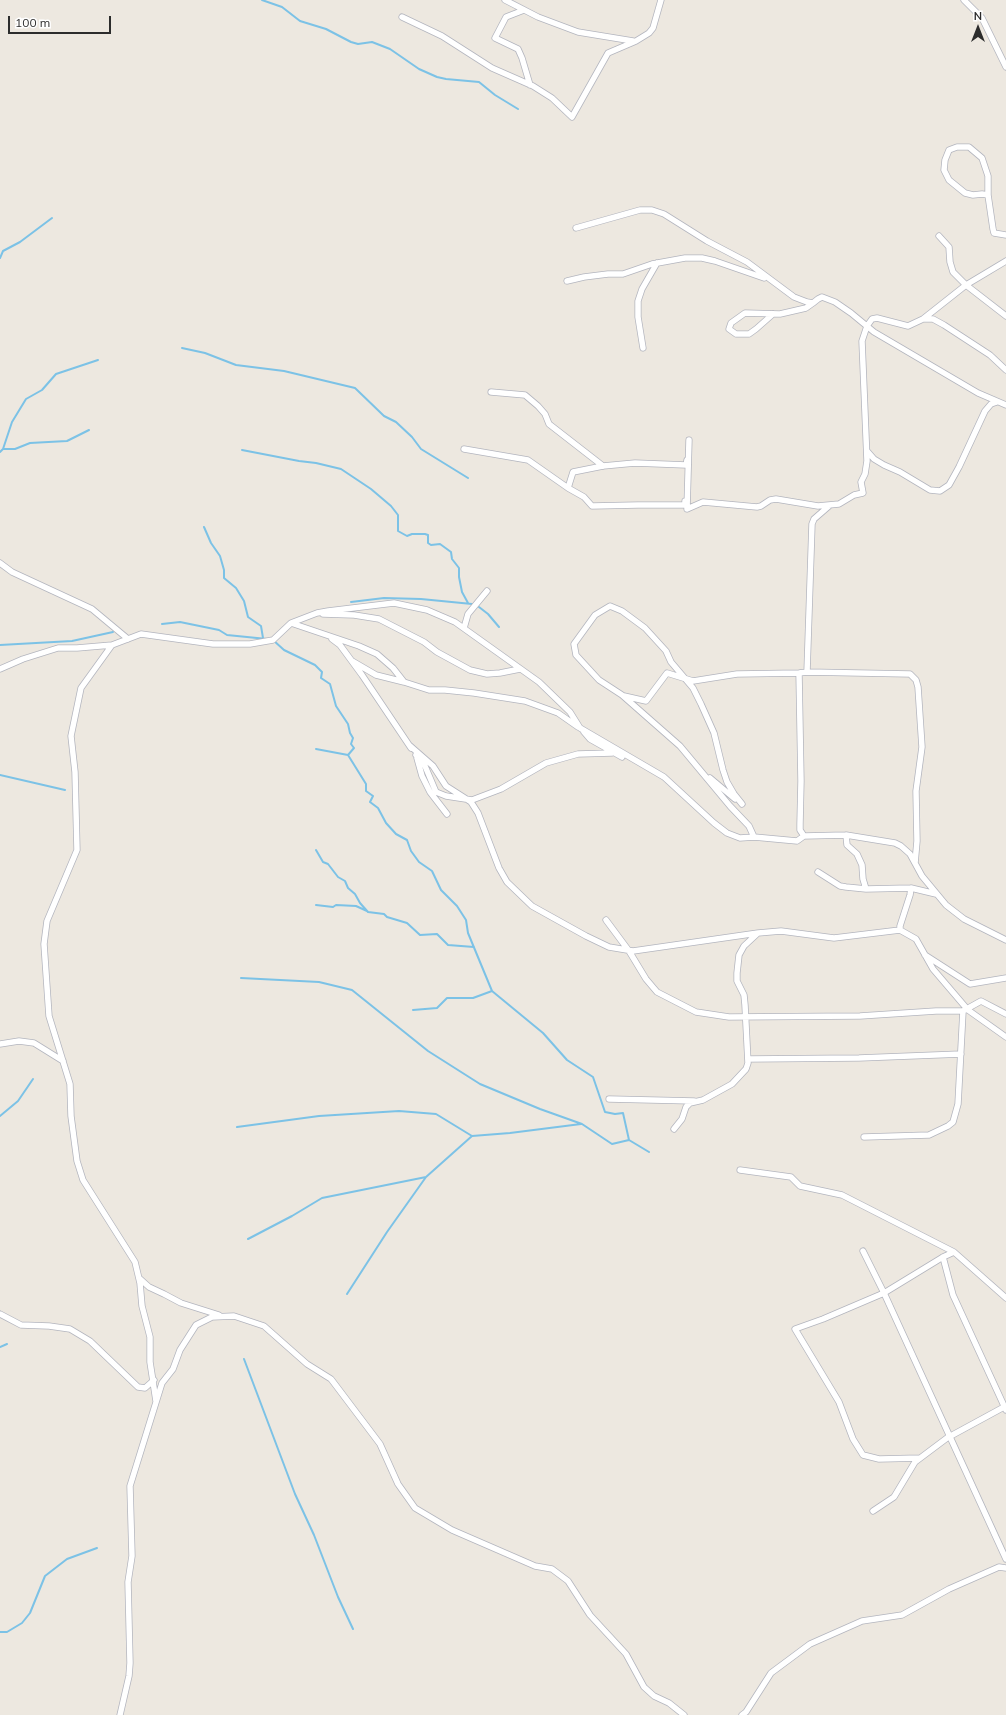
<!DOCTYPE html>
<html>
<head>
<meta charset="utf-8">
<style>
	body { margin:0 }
	#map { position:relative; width:1006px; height:1715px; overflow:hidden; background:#ede8e0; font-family:Mulish,sans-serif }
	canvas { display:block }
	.north { position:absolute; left:958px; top:8px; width:40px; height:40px; -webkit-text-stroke:3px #fff; paint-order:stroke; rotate:0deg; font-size:11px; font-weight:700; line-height:16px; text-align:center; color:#2c2c2c }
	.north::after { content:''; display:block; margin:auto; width:14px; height:18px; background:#2c2c2c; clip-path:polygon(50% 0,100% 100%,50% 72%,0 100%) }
	.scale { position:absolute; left:8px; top:16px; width:103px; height:18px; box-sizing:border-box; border:2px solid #2c2c2c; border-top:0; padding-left:5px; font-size:12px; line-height:14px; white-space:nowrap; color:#2c2c2c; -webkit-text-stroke:3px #fff; paint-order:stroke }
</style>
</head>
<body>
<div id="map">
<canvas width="1006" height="1715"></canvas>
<div class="north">N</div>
<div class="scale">100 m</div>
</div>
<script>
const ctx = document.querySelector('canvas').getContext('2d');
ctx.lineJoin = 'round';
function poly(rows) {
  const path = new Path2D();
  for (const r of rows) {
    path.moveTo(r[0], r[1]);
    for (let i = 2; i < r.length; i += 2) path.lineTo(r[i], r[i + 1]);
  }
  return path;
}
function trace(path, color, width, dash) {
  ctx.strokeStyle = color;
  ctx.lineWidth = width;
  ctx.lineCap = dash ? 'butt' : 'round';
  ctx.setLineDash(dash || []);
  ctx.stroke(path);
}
const stream = poly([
	[262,0,282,7,300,21,326,29,351,42,358,44,372,42,390,49,419,69,437,77,446,79,479,82,495,95,518,109],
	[0,258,3,251,20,242,52,218],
	[182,348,205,353,236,365,284,371,355,388,384,416,396,422,412,437,421,449,468,478],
	[3,449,15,449,30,443,67,441,89,430],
	[242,450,299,461,316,463,341,469,371,489,391,506,398,515,398,531,407,536,412,534,425,534,428,535,428,543,431,545,440,544,451,552,452,559,459,568,459,577,462,592,468,603],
	[0,452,3,449,12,422,26,399,42,390,56,374,98,360],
	[204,527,211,543,220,556,224,570,224,578,236,588,244,601,248,617,261,626,263,638],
	[351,602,384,598,421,599,472,604],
	[479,607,488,614,499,627],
	[162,624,180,622,219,630,227,635,267,639],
	[273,640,284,650,315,665,322,672,321,678,330,684,336,706,348,724,350,733,353,738,351,744,354,748,348,755],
	[0,645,72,641,113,632],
	[316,749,348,755,366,784,366,791,373,796,370,802,378,808,386,823,396,834,407,840,411,851,419,862,432,871,441,890,457,906,466,920,468,933,492,991],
	[0,775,65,790],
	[316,850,323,862,328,864,338,877,345,881,348,888,355,894,360,903,368,912,384,914,387,917,407,923,420,935,437,934,448,945,474,947],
	[316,905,333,907,336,905,356,906,367,911],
	[241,978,319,982,352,990,428,1051,480,1084,540,1109,582,1124,612,1144,629,1140,649,1152],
	[413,1010,437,1008,447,998,473,998,492,991,543,1033,567,1060,593,1077,605,1112,615,1114,623,1113,629,1140],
	[0,1116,18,1101,33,1079],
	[237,1127,319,1116,399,1111,436,1114,472,1136,510,1133,581,1124],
	[248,1239,292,1216,322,1198,426,1177,472,1136],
	[347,1294,387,1232,426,1177],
	[0,1347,7,1344],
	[244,1359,295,1494,314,1535,338,1597,353,1629],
	[0,1632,7,1632,22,1623,30,1613,45,1576,67,1559,97,1548]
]);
const minor = poly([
	[505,0,538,17,578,32,633,41],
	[964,0,982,18,1006,67],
	[524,10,506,17,495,38,518,49,522,58,530,85],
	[402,17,442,36,492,68,533,86,552,98,572,117,608,53,636,41,649,33,653,28,661,0],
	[988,195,982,194,973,195,965,193,949,180,944,170,945,160,949,150,957,147,969,147,982,158,988,176,988,195,993,229,994,233,1006,235],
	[576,228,640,210,652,210,664,214,707,241,747,262,794,297,807,302,813,303,818,299,822,297,835,302,851,313,874,332,978,393,1006,405],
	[1006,261,966,285,1006,316],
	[567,281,584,277,608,274,623,274,652,264,685,258,702,258,715,261,764,278],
	[773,314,756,329,749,334,736,334,729,329,731,323,745,313,780,314,806,308,813,303],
	[923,319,966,285,953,272,950,262,949,247,939,236],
	[643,348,638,317,638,301,642,289,657,263],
	[491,392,525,395,538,406,545,414,549,424,603,466],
	[689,440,687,509,703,502,757,507,761,506,770,500,776,499,818,506,839,504,854,495,863,493,861,482,865,474,867,461,862,341,867,326,872,319,877,318,908,326,923,319,933,319,944,325,990,355,1006,370],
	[464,449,528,460,568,488,573,472,603,466,635,463,686,465,687,460],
	[867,451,874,459,884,465,900,472,930,490,940,491,949,485,959,467,985,411,991,404,997,402],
	[568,488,584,497,592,506,638,505,685,505,685,501],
	[0,563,12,572,92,609,128,639],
	[323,614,354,615,379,619,424,642,437,652,470,670,487,674,500,673,520,669],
	[291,623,317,613,328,611,394,603,427,610,455,622,539,682,570,712,580,728,664,777,714,823,727,833,740,838,754,837,797,841,804,836,846,835,895,843,901,846,910,854,922,876,946,905,964,919,1006,940],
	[464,628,468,614,487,591],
	[332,639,340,645,362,675,411,748],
	[0,669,23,659,58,648,77,648,112,645],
	[807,672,812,524,814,519,829,506],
	[799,673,801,781,800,824,800,830,804,836],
	[404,682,429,690,445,690,474,693,525,701,558,713,578,727],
	[624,696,646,701,667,673,693,681,737,674,799,673,807,672,910,674,916,680,918,687,922,747,916,791,917,841,915,863],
	[584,732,590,739,622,757],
	[409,745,433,766,446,786,471,802,478,813,499,868,507,882,532,906,586,936,609,947,633,951,758,933],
	[416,755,425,766,436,792,446,796,472,800,501,789,546,763,578,754,612,753],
	[417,758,422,776,430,792,447,814],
	[710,778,735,799],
	[742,804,734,794,727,782,723,770,714,733,701,704,693,688,671,662,666,651,645,628,622,611,610,606,595,615,574,644,576,655,599,680,622,695,680,746,730,806,749,826,754,837],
	[846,835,847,845,857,854,862,865,863,879,866,889],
	[818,872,840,886,846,887,866,889,911,888,936,894],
	[911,888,910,895,900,926,900,930,916,939,933,969,968,1010,1006,1037],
	[606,920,629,951,646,979,657,992,696,1012,729,1017,860,1016,936,1011,963,1011,981,1001,1006,1014],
	[925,955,970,984,1006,978],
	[0,1044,19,1041,34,1043,63,1061],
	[748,1059,859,1058,961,1054],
	[609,1099,694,1101],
	[674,1129,682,1119,686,1107,690,1103,703,1100,732,1084,746,1069,748,1063,745,1005,744,995,737,981,737,973,739,955,744,946,758,933,781,931,834,938,900,930],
	[864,1137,929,1135,948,1126,953,1122,958,1104,963,1011],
	[740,1170,791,1177,800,1186,842,1195,954,1252],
	[863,1251,884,1293,823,1319,795,1329,839,1402,853,1439,863,1455,879,1459,920,1458],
	[943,1257,953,1295,1006,1410],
	[139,1278,149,1287,164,1294,181,1303,219,1315],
	[1006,1298,954,1252,943,1257,884,1293,1006,1559],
	[0,1314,21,1325,49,1326,70,1329,90,1341,138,1387,145,1388,154,1380],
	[156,1401,150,1362,150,1337,142,1306,140,1283,135,1262,83,1180,77,1161,71,1116,70,1084,49,1016,44,944,47,921,77,850,75,772,71,736,81,688,112,645,141,634,213,644,250,644,273,640,291,623,359,646,377,654,393,668,404,682,376,675,352,661],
	[873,1511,894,1497,915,1462,947,1438,1004,1407],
	[120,1715,129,1676,130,1663,128,1582,132,1556,130,1486,162,1383,173,1369,180,1350,196,1325,212,1317,234,1316,264,1326,307,1364,331,1379,380,1444,398,1484,415,1508,452,1530,535,1566,552,1569,568,1581,590,1615,626,1654,644,1687,654,1696,669,1703,684,1715],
	[742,1715,746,1712,771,1673,810,1644,862,1621,902,1615,949,1589,999,1567,1006,1568]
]);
trace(stream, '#7cc2e6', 2);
trace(minor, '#b3b5be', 7);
trace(minor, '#fff', 5.5);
</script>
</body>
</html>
